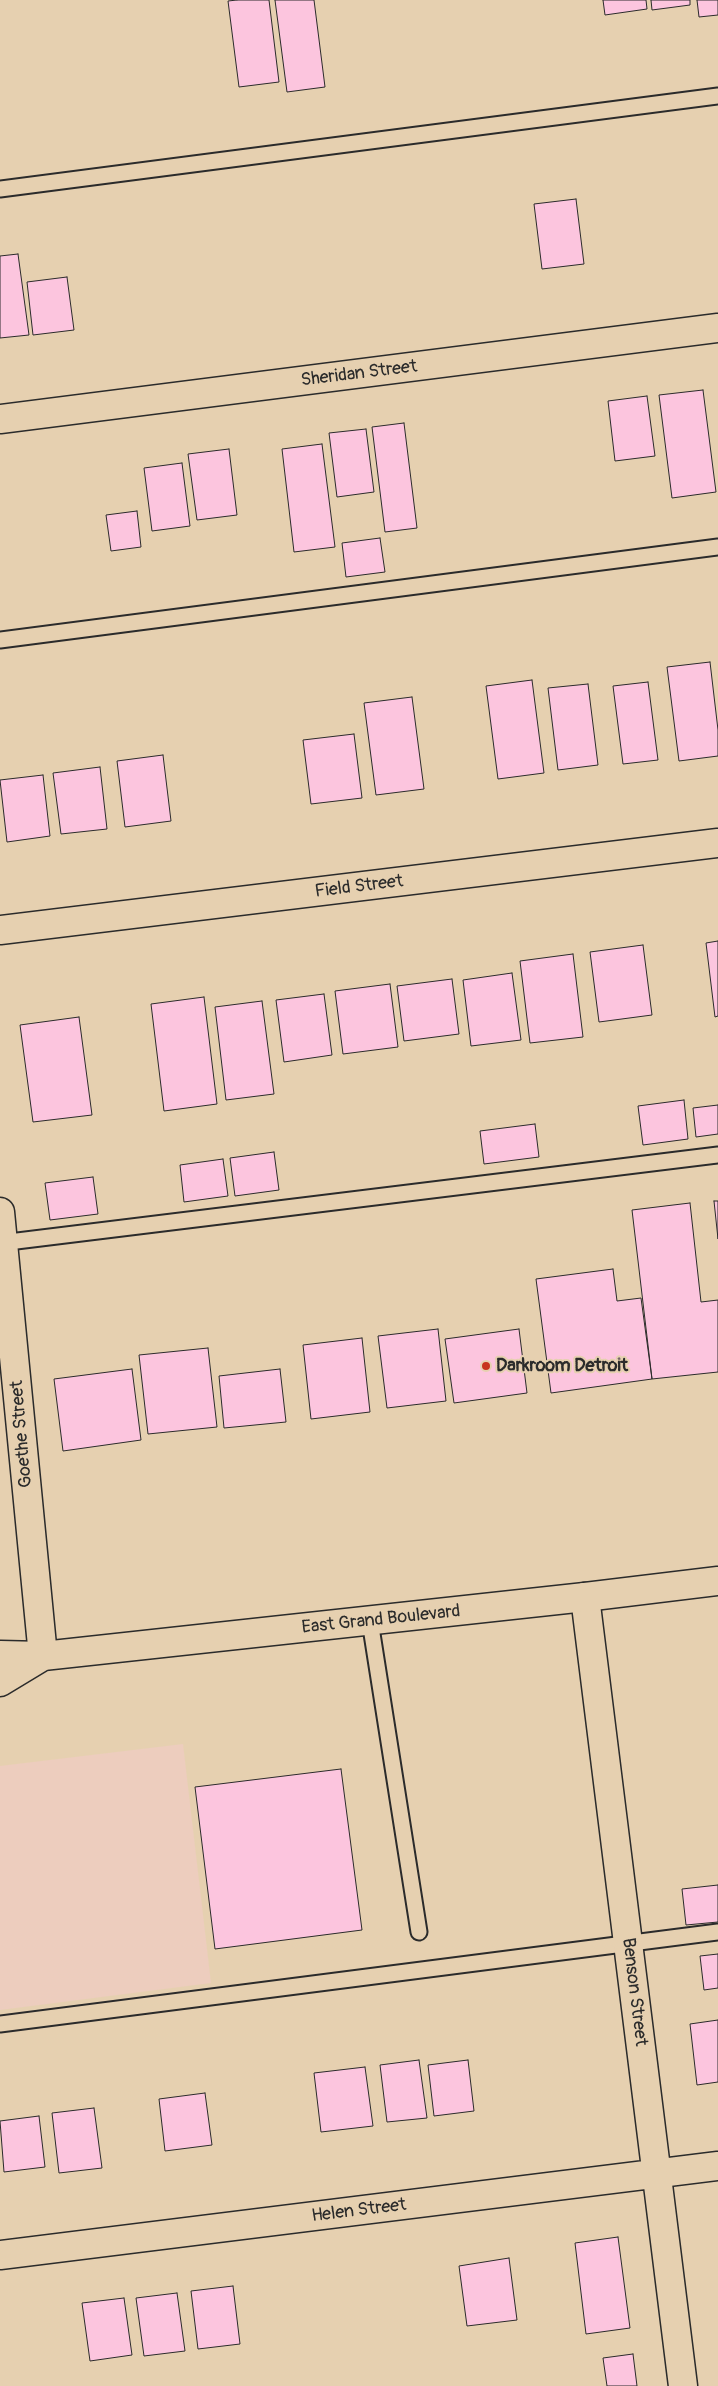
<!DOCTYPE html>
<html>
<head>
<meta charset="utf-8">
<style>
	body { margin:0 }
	canvas { display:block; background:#e6d0b0 }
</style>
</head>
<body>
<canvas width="718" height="2386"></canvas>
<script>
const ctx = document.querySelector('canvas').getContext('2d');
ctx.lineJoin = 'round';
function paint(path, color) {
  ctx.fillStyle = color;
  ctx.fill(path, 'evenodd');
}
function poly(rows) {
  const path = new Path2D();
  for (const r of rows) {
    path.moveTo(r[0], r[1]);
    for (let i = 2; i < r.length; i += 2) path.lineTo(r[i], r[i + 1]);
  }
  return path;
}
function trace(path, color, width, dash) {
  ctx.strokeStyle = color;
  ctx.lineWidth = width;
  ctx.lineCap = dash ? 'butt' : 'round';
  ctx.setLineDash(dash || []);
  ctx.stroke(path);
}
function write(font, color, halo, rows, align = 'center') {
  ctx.font = font + ' Pangolin,sans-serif';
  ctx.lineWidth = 4;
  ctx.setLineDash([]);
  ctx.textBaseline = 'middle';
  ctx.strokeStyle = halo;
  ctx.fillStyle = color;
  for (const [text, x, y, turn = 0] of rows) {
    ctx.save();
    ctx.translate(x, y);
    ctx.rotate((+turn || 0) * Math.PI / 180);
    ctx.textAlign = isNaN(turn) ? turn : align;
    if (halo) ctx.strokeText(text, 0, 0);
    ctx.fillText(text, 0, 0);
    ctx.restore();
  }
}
const built = poly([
	[183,1744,211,1983,0,2010,0,1766]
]);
const building = poly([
	[237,0,269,0,279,82,239,87,228,1,237,0],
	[275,0,314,0,325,87,287,92,275,0],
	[603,0,646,0,647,9,605,15,603,0],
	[651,0,690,0,690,5,652,10,651,0],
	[697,0,718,0,718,15,699,17,697,0],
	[576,199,584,264,542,269,534,204,576,199],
	[18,254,29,335,0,338,0,256,18,254],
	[67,277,74,330,33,335,27,282,67,277],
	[703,390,716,492,672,498,659,395,703,390],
	[647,396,655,456,615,461,608,401,647,396],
	[404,423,417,528,385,532,372,427,404,423],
	[366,429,374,492,337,497,329,433,366,429],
	[322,444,335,547,294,552,282,449,322,444],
	[229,449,237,515,197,520,188,454,229,449],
	[182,463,190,526,152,531,144,468,182,463],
	[137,511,141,547,111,551,106,515,137,511],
	[380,538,385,572,346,577,342,543,380,538],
	[710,662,718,730,718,756,679,761,667,667,710,662],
	[532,680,544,773,498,779,486,686,532,680],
	[648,682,658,760,623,764,613,686,648,682],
	[588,684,598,765,558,770,548,688,588,684],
	[412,697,424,789,376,795,364,703,412,697],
	[354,734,362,798,311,804,303,740,354,734],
	[163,755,171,821,125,827,117,761,163,755],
	[100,767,107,829,61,834,53,773,100,767],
	[43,775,50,836,7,842,0,780,43,775],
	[718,941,718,1016,715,1017,706,943,718,941],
	[643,945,652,1015,599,1022,590,952,643,945],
	[573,954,583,1037,530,1043,520,961,573,954],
	[512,973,521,1040,471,1046,463,980,512,973],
	[452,979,459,1034,404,1041,397,986,452,979],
	[390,984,398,1047,343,1054,335,991,390,984],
	[324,994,332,1055,284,1062,276,1000,324,994],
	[204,997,217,1104,164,1111,151,1004,204,997],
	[262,1001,274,1094,226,1100,215,1007,262,1001],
	[79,1017,92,1115,33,1122,20,1025,79,1017],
	[684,1100,688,1139,643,1145,638,1106,684,1100],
	[718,1105,718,1134,696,1137,693,1108,718,1105],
	[535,1124,539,1157,484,1164,480,1131,535,1124],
	[274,1152,279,1190,235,1196,230,1158,274,1152],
	[223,1159,228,1196,184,1202,180,1165,223,1159],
	[93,1177,98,1214,50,1220,45,1183,93,1177],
	[714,1201,718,1201,718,1239,714,1201],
	[690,1203,701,1302,718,1300,718,1372,652,1379,632,1210,690,1203],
	[613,1269,617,1301,641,1298,652,1379,551,1393,536,1279,613,1269],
	[438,1329,446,1401,387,1408,378,1336,438,1329],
	[519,1329,527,1393,454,1403,445,1339,519,1329],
	[362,1338,370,1412,311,1419,303,1345,362,1338],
	[208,1348,217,1427,148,1434,139,1355,208,1348],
	[132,1369,141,1440,63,1451,54,1379,132,1369],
	[280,1369,286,1422,224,1428,219,1376,280,1369],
	[341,1769,362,1930,215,1949,195,1787,341,1769],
	[718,1885,718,1922,686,1925,682,1889,718,1885],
	[718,1954,718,1988,704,1990,700,1956,718,1954],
	[718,2020,718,2082,697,2085,690,2024,718,2020],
	[419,2060,427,2118,387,2122,380,2065,419,2060],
	[468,2060,474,2111,434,2116,428,2065,468,2060],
	[365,2067,373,2126,321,2132,314,2073,365,2067],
	[205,2093,212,2145,165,2151,159,2099,205,2093],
	[94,2108,102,2168,59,2173,52,2113,94,2108],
	[39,2116,45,2167,4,2172,0,2121,39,2116],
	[618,2237,630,2328,586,2334,575,2243,618,2237],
	[509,2258,517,2320,467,2326,459,2266,509,2258],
	[233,2286,240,2344,198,2349,191,2291,233,2286],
	[177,2293,185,2351,144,2356,136,2298,177,2293],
	[124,2298,132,2355,90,2361,82,2303,124,2298],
	[633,2354,637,2386,607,2386,603,2358,633,2354]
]);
const lane = poly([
	[0,189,718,96],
	[0,640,718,547],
	[0,1243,718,1155],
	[370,1621,419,1932],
	[0,2024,718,1932]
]);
const street = poly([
	[0,419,718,328],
	[0,930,718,843],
	[0,1212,43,1656],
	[585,1597,683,2386],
	[0,2255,718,2166]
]);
const secondary = poly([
	[0,1655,43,1656,585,1597,718,1581],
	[0,1682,43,1656]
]);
const markers = [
	[486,1366,5,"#c8321e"]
];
const streetNames = [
	["Sheridan Street",359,374,-7],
	["Field Street",359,887,-7],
	["Goethe Street",22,1434,-95],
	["East Grand Boulevard",381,1620,-6],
	["Benson Street",634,1992,83],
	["Helen Street",359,2211,-7]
];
const poiNames = [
	["Darkroom Detroit",496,1366]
];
paint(built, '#edcdbe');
paint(building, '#fcc5de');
trace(building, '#2b2b2b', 1);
trace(lane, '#2b2b2b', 19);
trace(street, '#2b2b2b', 31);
trace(secondary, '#2b2b2b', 31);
trace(lane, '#e6d0b0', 15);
trace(street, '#e6d0b0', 28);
trace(secondary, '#e6d0b0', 28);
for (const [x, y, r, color] of markers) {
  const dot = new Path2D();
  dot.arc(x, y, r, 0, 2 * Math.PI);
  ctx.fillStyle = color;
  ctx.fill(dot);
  trace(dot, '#e6d0b0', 2);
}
write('18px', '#2b2b2b', '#e6d0b0', streetNames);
write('bold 18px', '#2b2b2b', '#e6d0b0', poiNames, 'left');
</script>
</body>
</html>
